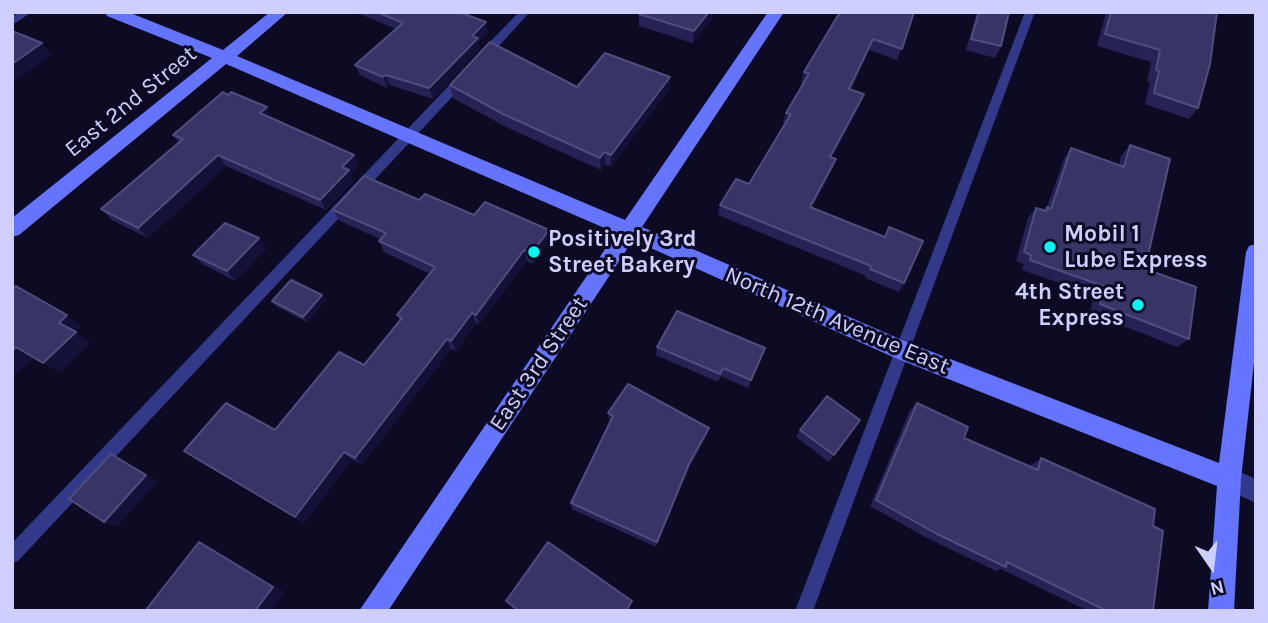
<!DOCTYPE html>
<html>
<head>
<meta charset="utf-8">
<style>
	body { margin:0 }
	#map { position:relative; width:1268px; height:623px; overflow:hidden; background:#0d0b24; font-family:Karla,sans-serif }
	canvas { display:block }
	.frame { position:absolute; inset:0; border:14px solid #cecfff; pointer-events:none }
	.north { position:absolute; left:1177px; top:532px; width:70px; height:70px; -webkit-text-stroke:5px #0d0b24; paint-order:stroke; rotate:166deg; font-size:19px; font-weight:700; line-height:28px; text-align:center; color:#cecfff }
	.north::after { content:''; display:block; margin:auto; width:24px; height:32px; background:#cecfff; clip-path:polygon(50% 0,100% 100%,50% 72%,0 100%) }
</style>
</head>
<body>
<div id="map">
<canvas width="1268" height="623"></canvas>
<div class="frame"></div>
<div class="north">N</div>
</div>
<script>
const ctx = document.querySelector('canvas').getContext('2d');
ctx.lineJoin = 'round';
function poly(rows) {
  const path = new Path2D();
  for (const r of rows) {
    path.moveTo(r[0], r[1]);
    for (let i = 2; i < r.length; i += 2) path.lineTo(r[i], r[i + 1]);
  }
  return path;
}
function paint(path, color) {
  ctx.fillStyle = color;
  ctx.fill(path, 'evenodd');
}
function trace(path, color, width, dash) {
  ctx.strokeStyle = color;
  ctx.lineWidth = width;
  ctx.lineCap = dash ? 'butt' : 'round';
  ctx.setLineDash(dash || []);
  ctx.stroke(path);
}
function write(font, color, halo, rows, align = 'center') {
  ctx.font = font + ' Karla,sans-serif';
  ctx.lineWidth = 6;
  ctx.setLineDash([]);
  ctx.textBaseline = 'middle';
  ctx.strokeStyle = halo;
  ctx.fillStyle = color;
  for (const [text, x, y, turn = 0] of rows) {
    ctx.save();
    ctx.translate(x, y);
    ctx.rotate((+turn || 0) * Math.PI / 180);
    ctx.textAlign = isNaN(turn) ? turn : align;
    if (halo) ctx.strokeText(text, 0, 0);
    ctx.fillText(text, 0, 0);
    ctx.restore();
  }
}
const lane = poly([
	[19,12,32,12,12,25,12,17,19,12],
	[519,12,530,12,486,60,478,60,478,54,519,12],
	[1025,12,1035,12,813,611,795,611,1025,12],
	[464,73,470,77,468,80,18,561,12,563,12,543,460,74,464,73]
]);
const street = poly([
	[1229,467,1256,479,1256,503,1221,487,1217,479,1221,471,1229,467]
]);
const secondary = poly([
	[105,12,128,12,223,50,270,12,288,12,237,56,625,220,768,12,784,12,642,227,909,343,1219,463,1246,252,1249,246,1256,244,1256,345,1241,479,1234,611,1208,611,1217,486,893,357,633,240,388,611,359,611,616,233,226,64,19,235,12,237,12,218,212,58,107,16,105,12]
]);
const wall = poly([
	[355,12,459,12,488,33,478,42,480,49,433,99,390,85,387,88,360,75,355,65,396,29],
	[717,12,693,43,639,26,639,14],
	[914,12,897,60,869,50,851,90,860,105,832,158,836,159,832,170,812,208,904,283,899,292,865,278,866,276,718,215,720,205,749,184,785,124,783,123,786,113,803,83,801,83,804,72],
	[977,12,1009,12,1001,46,995,58,966,50],
	[1106,12,1217,12,1198,108,1189,119,1145,104,1150,82,1147,82,1151,62,1097,46],
	[670,77,669,90,611,167,605,164,601,170,506,127,453,98,450,85,577,87],
	[272,118,359,165,351,174,354,181,326,210,226,166,148,238,112,220,101,209,179,143,173,135],
	[1130,145,1145,269,1189,339,1177,347,1090,313,1094,295,1022,270,1024,264,1016,261,1028,218,1036,208,1044,211,1047,207,1064,159,1071,148,1119,165,1121,156],
	[419,200,474,215,549,230,550,241,533,264,527,261,479,325,476,323,456,351,451,349,362,465,352,459,304,523,195,459,275,430,364,365,400,321,397,315,430,274,384,252,379,241,380,239,340,221,333,210],
	[267,248,235,281,202,264,193,255],
	[322,295,326,300,307,322,276,306,272,301],
	[657,347,765,348,748,388,721,376,718,382,656,355],
	[917,403,964,438,1030,467,1031,465,1041,458,1153,526,1153,611,1088,611,1001,569,996,571,929,539,870,506,910,410],
	[608,413,707,435,688,470,656,547,572,509,571,503,611,422,609,420],
	[860,420,829,462,796,437,800,430]
]);
const shadedWall = poly([
	[709,12,717,12,693,43,694,31],
	[486,22,488,33,478,42,480,49,433,99,429,88,472,36],
	[873,39,869,50,846,100,849,89],
	[42,43,52,55,12,83,12,64],
	[386,75,390,85,387,88,383,77],
	[670,77,669,90,611,167,611,155],
	[864,94,860,105,827,168,830,157],
	[267,107,273,118,267,124,260,113],
	[604,152,605,164,601,170,600,158],
	[218,155,226,166,148,238,138,228],
	[354,155,359,165,351,174,354,181,326,210,320,200,342,167],
	[836,159,832,170,807,217,810,207],
	[549,230,550,241,533,264,531,254],
	[259,238,267,248,235,281,227,271],
	[524,250,527,261,479,325,476,315],
	[322,295,326,300,307,322,303,317],
	[472,313,476,323,456,351,451,341],
	[67,315,82,326,74,334,59,323],
	[76,332,91,343,60,373,43,363],
	[447,339,451,349,362,465,355,458],
	[16,347,33,358,12,378,12,351],
	[709,428,707,435,688,470,656,547,657,542,689,464],
	[344,452,352,459,304,523,295,517],
	[111,454,158,481,117,527,104,522],
	[199,542,214,549,285,592,272,611,255,611]
]);
const building = poly([
	[377,12,459,12,486,22,472,36,478,38,429,88,386,75,383,77,355,65,403,23,377,12],
	[640,12,709,12,694,31,639,14,640,12],
	[840,12,914,12,902,49,873,39,849,89,864,94,830,157,836,159,810,207,885,237,889,227,923,241,904,283,870,269,871,266,720,205,736,179,749,184,791,114,786,113,809,74,804,72,840,12],
	[979,12,1009,12,1001,46,971,39,979,12],
	[1111,12,1217,12,1210,64,1198,108,1154,93,1159,71,1156,70,1160,50,1105,34,1111,12],
	[12,31,42,43,12,64,12,31],
	[490,42,577,87,605,53,670,77,611,155,604,152,600,158,503,114,450,85,490,42],
	[223,92,228,95,231,92,267,107,260,113,354,155,342,167,349,170,320,200,218,155,138,228,101,209,183,139,173,135,223,92],
	[1130,145,1170,159,1145,269,1196,287,1189,339,1100,304,1103,286,1030,260,1031,255,1024,252,1036,208,1046,211,1047,207,1051,209,1071,148,1124,167,1130,145],
	[364,176,419,200,425,194,474,215,485,202,549,230,531,254,524,250,476,315,472,313,451,341,447,339,355,458,344,452,295,517,184,451,226,403,275,430,339,352,364,365,402,318,397,315,435,267,379,241,386,233,333,210,364,176],
	[225,223,259,238,227,271,193,255,225,223],
	[291,280,322,295,303,317,272,301,291,280],
	[16,286,67,315,59,323,76,332,43,363,16,347,12,351,12,289,16,286],
	[677,311,765,348,751,380,723,368,720,374,657,347,677,311],
	[628,384,709,428,689,464,657,542,571,503,613,416,608,413,628,384],
	[827,396,860,420,834,455,800,430,827,396],
	[917,403,968,427,964,438,1038,470,1041,458,1155,509,1153,526,1163,531,1153,611,1107,611,1007,562,1006,567,937,534,876,500,917,403],
	[111,454,146,475,104,522,69,499,111,454],
	[199,542,273,587,255,611,145,611,199,542],
	[548,542,632,601,626,611,519,611,506,601,548,542]
]);
const markers = [
	[1050,247,7,"#00f9f3"],
	[534,252,7,"#00f9f3"],
	[1138,305,7,"#00f9f3"]
];
const streetNames = [
	["East 2nd Street",131,102,-39],
	["North 12th Avenue East",837,321,23],
	["East 3rd Street",539,364,-56]
];
const poiNames = [
	["Mobil 1",1064,234],
	["Lube Express",1064,260],
	["Positively 3rd",548,239],
	["Street Bakery",548,265],
	["4th Street",1124,292,"right"],
	["Express",1124,318,"right"]
];
paint(lane, '#313988');
paint(street, '#313988');
paint(secondary, '#6574ff');
paint(wall, '#262254');
paint(shadedWall, '#141139');
paint(building, '#383566');
trace(building, '#4f4d7e', 2);
for (const [x, y, r, color] of markers) {
  const dot = new Path2D();
  dot.arc(x, y, r, 0, 2 * Math.PI);
  ctx.fillStyle = color;
  ctx.fill(dot);
  trace(dot, '#0d0b24', 2.5);
}
write('23px', '#cecfff', '#0d0b24', streetNames);
write('bold 23px', '#cecfff', '#0d0b24', poiNames, 'left');
</script>
</body>
</html>
